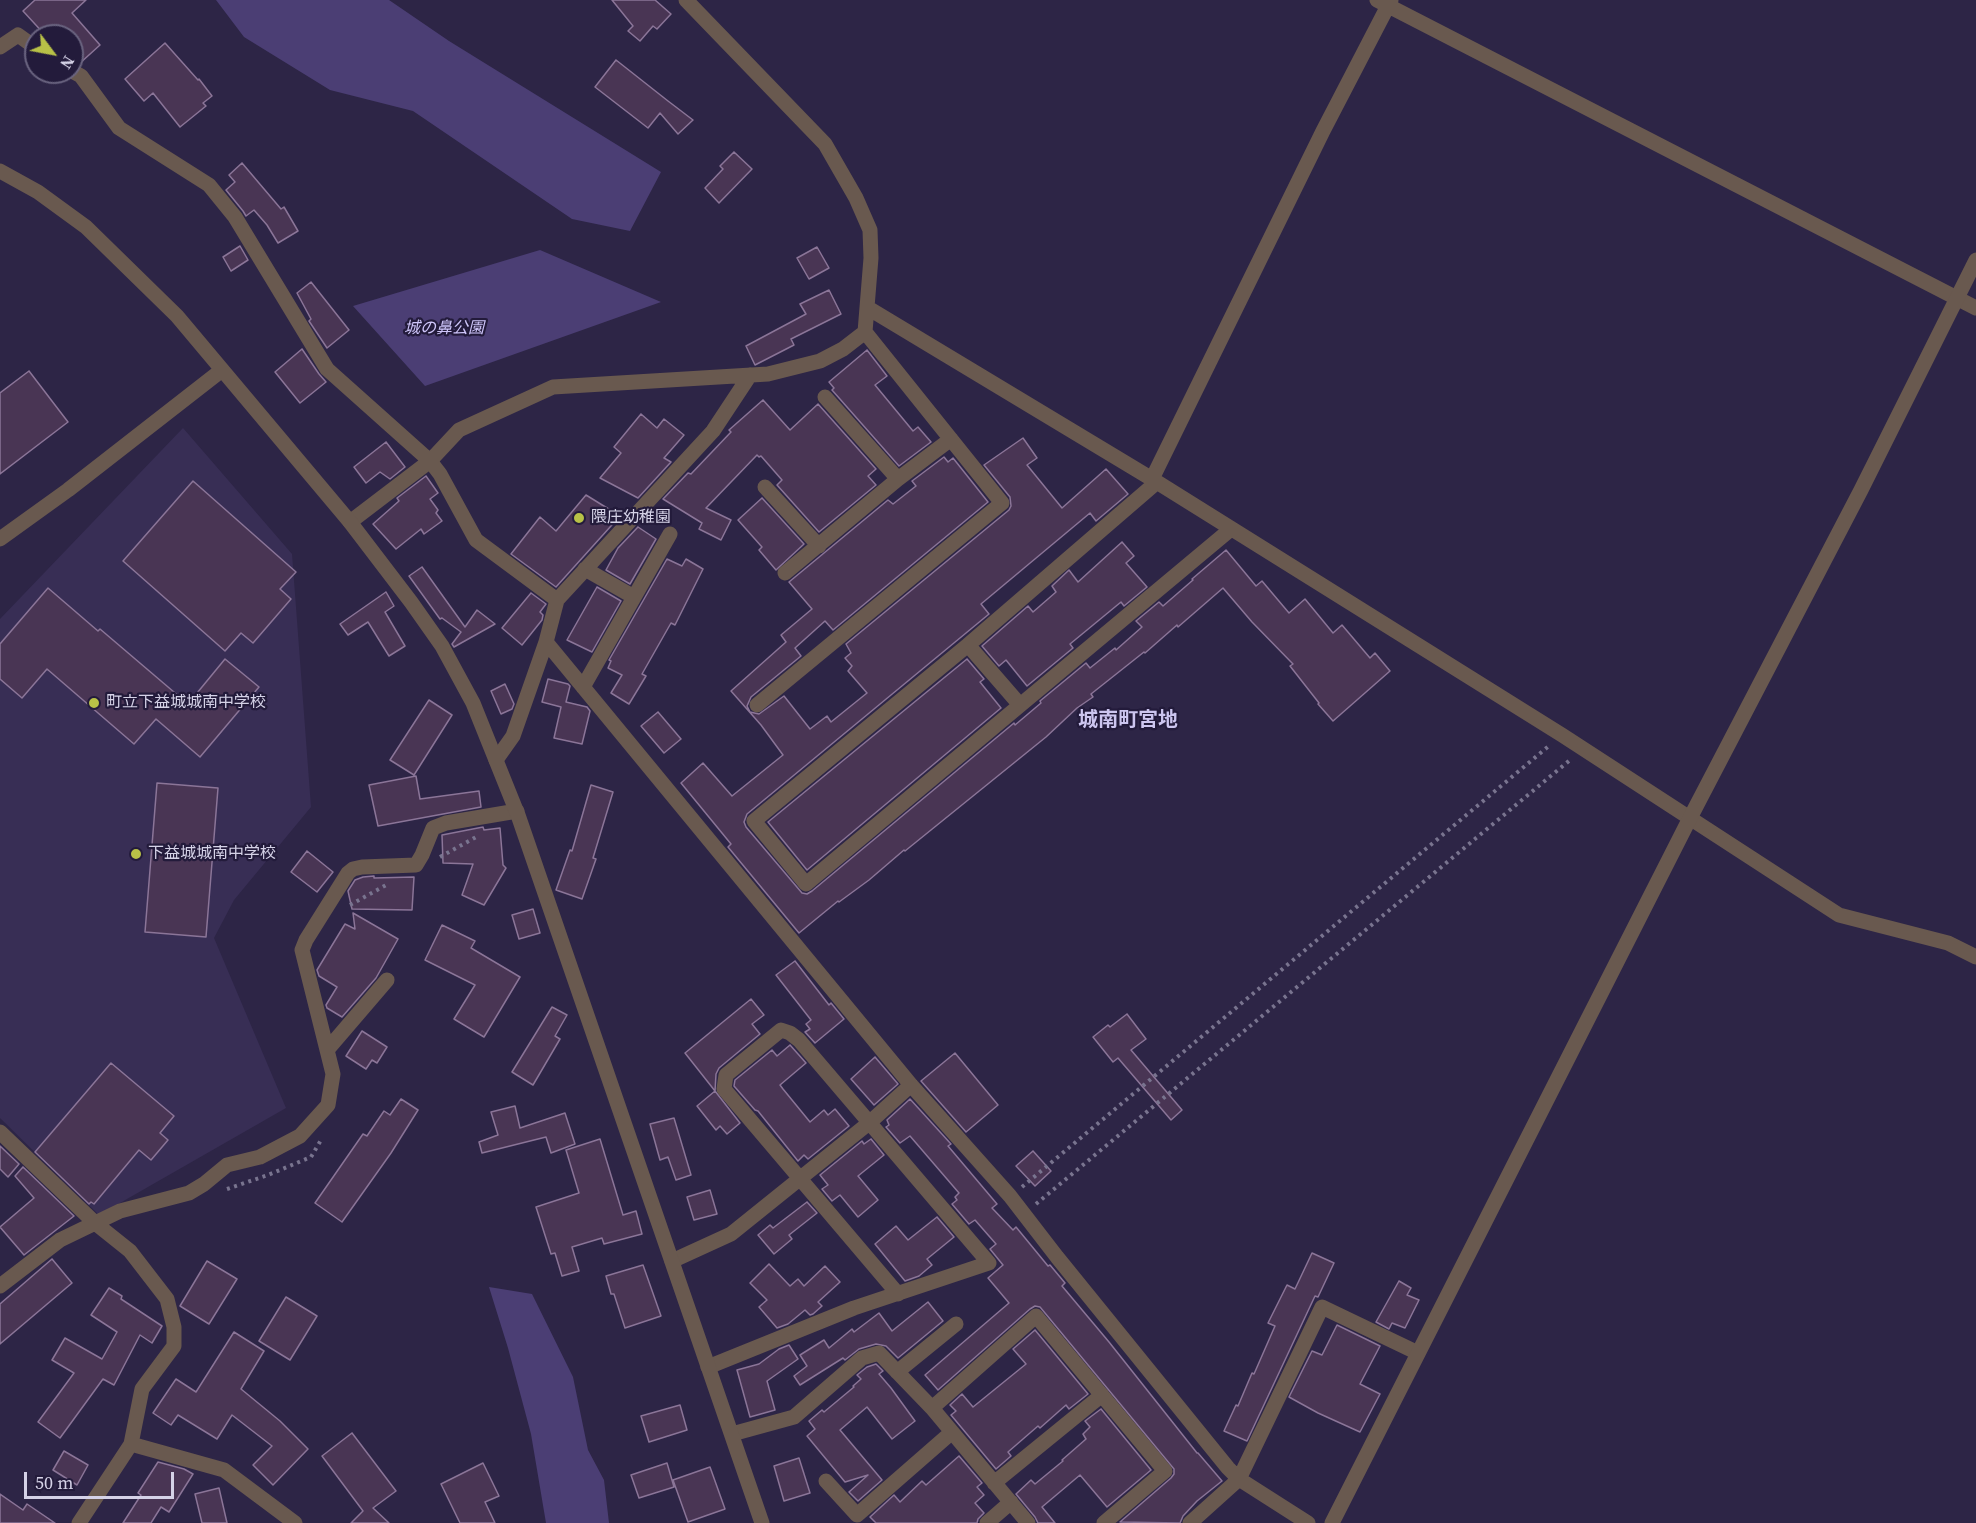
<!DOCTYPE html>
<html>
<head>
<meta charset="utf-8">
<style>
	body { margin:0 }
	#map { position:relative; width:1976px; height:1523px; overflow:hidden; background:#2d2546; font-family:"Source Serif 4",serif }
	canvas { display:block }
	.north { position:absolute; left:24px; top:24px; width:60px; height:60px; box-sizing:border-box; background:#231b3b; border:2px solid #6a6480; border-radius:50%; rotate:122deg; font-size:16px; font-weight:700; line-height:24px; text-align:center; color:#d5d2e7 }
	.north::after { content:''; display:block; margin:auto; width:21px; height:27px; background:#b8c147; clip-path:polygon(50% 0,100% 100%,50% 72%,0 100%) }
	.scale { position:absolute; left:24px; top:1472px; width:150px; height:27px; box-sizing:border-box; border:3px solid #d5d2e7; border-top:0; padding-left:8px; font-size:18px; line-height:21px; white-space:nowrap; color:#d5d2e7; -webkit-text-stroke:4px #231b3b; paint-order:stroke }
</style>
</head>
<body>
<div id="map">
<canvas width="1976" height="1523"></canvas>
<div class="north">N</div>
<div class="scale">50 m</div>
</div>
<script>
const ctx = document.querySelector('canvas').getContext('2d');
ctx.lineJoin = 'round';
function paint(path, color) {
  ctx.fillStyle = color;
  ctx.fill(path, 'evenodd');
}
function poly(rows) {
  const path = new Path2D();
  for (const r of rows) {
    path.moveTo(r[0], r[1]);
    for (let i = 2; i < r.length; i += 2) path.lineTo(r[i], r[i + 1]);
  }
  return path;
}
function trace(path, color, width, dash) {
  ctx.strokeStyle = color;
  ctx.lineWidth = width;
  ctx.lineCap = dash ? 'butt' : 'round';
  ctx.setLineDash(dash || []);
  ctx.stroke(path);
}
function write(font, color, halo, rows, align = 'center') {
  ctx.font = font + ' "Source Serif 4","Noto Sans JP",serif';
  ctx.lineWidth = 4.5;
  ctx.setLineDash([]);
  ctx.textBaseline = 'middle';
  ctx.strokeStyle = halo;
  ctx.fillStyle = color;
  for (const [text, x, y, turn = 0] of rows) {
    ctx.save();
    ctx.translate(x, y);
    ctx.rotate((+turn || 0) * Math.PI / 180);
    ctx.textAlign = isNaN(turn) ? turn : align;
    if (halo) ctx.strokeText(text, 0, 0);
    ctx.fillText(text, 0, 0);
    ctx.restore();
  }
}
const built = poly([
	[183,428,292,554,311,807,234,900,214,938,286,1108,99,1215,0,1118,0,619]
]);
const green = poly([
	[216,0,389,0,449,41,661,172,630,231,572,219,413,111,330,90,244,37],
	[540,250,661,302,425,386,353,306],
	[489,1287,532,1294,573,1377,588,1450,604,1480,609,1523,546,1523,531,1434,508,1348]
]);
const building = poly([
	[35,0,86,0,72,13,100,45,79,64,72,61,72,36,46,36,23,11,35,0],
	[612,0,655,0,671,14,657,29,653,26,640,41,628,31,633,26,612,0],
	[165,43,198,80,199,79,212,96,203,103,206,106,180,127,153,93,144,101,125,79,165,43],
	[616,60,668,101,693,120,678,134,660,113,648,128,595,87,616,60],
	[734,152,752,169,719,203,705,188,723,169,720,166,734,152],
	[242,163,281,209,284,207,298,231,278,243,267,225,254,210,246,216,243,211,226,190,235,182,229,175,242,163],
	[240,246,248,260,231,271,223,257,240,246],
	[817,247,829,268,809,279,797,258,817,247],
	[311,282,349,330,327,348,309,321,311,319,297,293,311,282],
	[829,290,841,314,791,339,794,345,755,365,746,346,806,314,800,304,829,290],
	[302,349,319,374,326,382,300,403,275,372,302,349],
	[867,350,887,376,875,385,913,431,918,427,931,442,899,466,832,390,834,388,829,382,867,350],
	[29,371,68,422,0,474,0,393,29,371],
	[763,400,790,430,818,404,876,469,868,476,876,485,819,532,777,485,782,480,761,456,759,457,757,455,706,508,731,520,721,540,699,529,702,523,663,499,688,473,691,474,731,432,729,430,763,400],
	[641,414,657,428,664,419,684,435,664,458,671,462,638,498,600,478,621,453,614,447,641,414],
	[1023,438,1037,458,1027,465,1062,508,1106,469,1128,494,1096,521,1090,513,981,604,989,614,747,814,744,822,746,827,802,893,807,894,812,891,1014,723,1015,725,1041,703,1040,701,1086,663,1090,668,1115,648,1116,650,1142,627,1136,621,1159,602,1163,606,1193,580,1192,579,1226,550,1256,586,1262,581,1289,613,1305,599,1333,633,1342,625,1370,658,1375,653,1390,671,1333,721,1318,704,1319,703,1290,666,1293,664,1252,622,1223,588,1178,627,1177,625,1145,653,1144,652,1091,694,1093,697,1077,708,1046,737,905,851,904,850,869,880,839,902,838,901,799,933,728,847,731,844,681,783,703,763,732,796,783,755,761,725,731,691,786,642,781,635,812,609,789,582,888,500,893,504,916,486,912,481,944,457,948,462,953,458,988,502,833,630,825,621,795,648,801,656,751,697,747,706,750,712,759,714,784,696,810,729,827,716,831,722,867,693,848,671,852,666,845,658,851,653,846,644,1009,510,1011,506,1010,497,984,465,1023,438],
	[386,442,405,467,390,479,380,472,366,483,354,467,386,442],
	[426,476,438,493,430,499,438,510,436,513,442,521,424,534,421,529,396,549,373,524,399,501,397,498,426,476],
	[193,481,296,572,280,589,291,599,253,643,241,633,225,651,123,561,193,481],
	[586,495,620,516,556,587,511,554,540,517,556,531,586,495],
	[762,498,804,544,776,570,759,550,762,547,738,520,762,498],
	[638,527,656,539,630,584,606,570,618,548,638,527],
	[1122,542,1134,556,1126,563,1147,587,1124,606,1121,602,1070,644,1073,648,1027,686,1006,660,999,666,982,646,1028,606,1033,612,1056,592,1052,586,1069,570,1078,582,1122,542],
	[667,559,682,566,686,559,703,569,675,625,671,623,642,674,646,676,629,704,611,693,622,675,608,668,611,661,609,660,667,559],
	[422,567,465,627,477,610,495,624,454,647,452,644,461,632,442,618,440,619,409,576,422,567],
	[597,587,621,601,592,652,567,640,597,587],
	[48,588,98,631,100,629,188,704,225,659,259,687,200,757,156,719,134,744,47,669,22,698,0,679,0,644,48,588],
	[386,592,394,606,385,612,405,646,389,656,368,622,348,635,340,624,386,592],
	[531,593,546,604,540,612,543,615,542,620,522,645,502,628,531,593],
	[967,659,984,679,980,682,1001,708,807,870,768,822,967,659],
	[548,679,568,684,570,686,566,702,587,707,590,711,582,744,554,738,561,707,542,702,548,679],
	[505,684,514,704,512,709,501,714,491,691,505,684],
	[429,700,452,715,414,775,390,760,429,700],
	[658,712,681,739,664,753,641,726,658,712],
	[416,776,420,799,479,791,481,807,378,826,369,785,416,776],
	[157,783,218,788,206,937,145,932,157,783],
	[591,785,613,792,593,858,596,859,582,899,556,890,570,850,572,851,591,785],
	[483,827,484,830,500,828,503,865,506,868,484,905,462,895,473,864,443,863,442,835,483,827],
	[307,851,333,872,317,892,291,872,307,851],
	[374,876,374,878,414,877,412,910,352,909,348,891,355,880,363,877,374,876],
	[533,909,540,933,519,939,512,915,533,909],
	[353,913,398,939,376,978,342,1017,327,1008,326,1005,337,987,319,976,317,970,345,924,355,929,353,913],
	[442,925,475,941,471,948,520,977,484,1037,454,1019,475,985,425,960,442,925],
	[795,961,829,1005,831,1003,844,1019,815,1043,805,1032,810,1029,806,1024,811,1020,776,975,795,961],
	[751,999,764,1015,752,1024,760,1034,719,1068,716,1074,715,1091,685,1053,751,999],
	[552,1007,567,1015,555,1036,560,1039,533,1085,512,1072,552,1007],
	[1127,1014,1146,1039,1131,1050,1182,1110,1171,1120,1118,1058,1113,1062,1093,1037,1108,1025,1110,1027,1127,1014],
	[362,1031,387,1047,377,1063,372,1060,366,1069,346,1056,362,1031],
	[790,1045,806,1063,780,1085,783,1089,810,1122,824,1110,828,1115,835,1109,849,1126,808,1159,804,1155,798,1161,758,1111,755,1110,734,1086,735,1080,772,1050,777,1056,790,1045],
	[955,1053,998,1105,966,1132,921,1081,955,1053],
	[875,1057,898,1084,874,1105,851,1079,875,1057],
	[111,1063,174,1116,160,1133,168,1140,151,1160,139,1150,94,1204,91,1202,89,1204,35,1152,111,1063],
	[715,1091,740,1123,727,1134,720,1126,716,1130,697,1106,715,1091],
	[401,1099,418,1110,391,1153,342,1222,315,1203,363,1134,367,1136,384,1111,390,1115,401,1099],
	[910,1099,951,1144,948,1146,997,1204,992,1208,1013,1230,1016,1227,1048,1266,1050,1265,1065,1283,1062,1286,1109,1342,1197,1453,1198,1453,1222,1481,1197,1501,1183,1516,1180,1523,1120,1522,1171,1478,1174,1474,1174,1469,1040,1307,1035,1306,1030,1309,938,1390,925,1375,1009,1303,988,1278,1003,1265,990,1249,996,1244,975,1220,969,1224,952,1204,957,1200,955,1197,959,1193,910,1136,900,1143,886,1127,889,1125,887,1120,910,1099],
	[515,1106,520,1128,565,1113,575,1144,551,1153,546,1137,482,1153,479,1142,498,1135,491,1112,515,1106],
	[674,1118,691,1175,676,1180,668,1157,660,1160,650,1124,674,1118],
	[600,1139,623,1215,636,1211,642,1234,604,1244,602,1238,572,1247,579,1271,562,1276,555,1253,551,1254,536,1207,579,1193,566,1150,600,1139],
	[871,1139,884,1155,858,1176,878,1200,858,1217,840,1195,832,1201,822,1189,828,1185,820,1175,862,1141,864,1144,871,1139],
	[0,1146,19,1164,8,1177,0,1169,0,1146],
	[1033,1151,1051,1171,1035,1186,1016,1166,1033,1151],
	[23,1167,74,1216,24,1255,0,1227,34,1198,15,1176,23,1167],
	[710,1190,717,1214,694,1220,687,1197,710,1190],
	[807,1202,817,1213,789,1235,792,1239,774,1254,758,1235,770,1225,773,1228,807,1202],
	[937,1217,954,1237,927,1259,932,1265,919,1276,905,1281,875,1244,896,1226,908,1240,937,1217],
	[1312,1253,1334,1263,1318,1297,1315,1296,1247,1441,1224,1431,1236,1405,1238,1406,1252,1373,1254,1374,1275,1326,1268,1323,1287,1285,1295,1289,1312,1253],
	[52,1259,72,1283,0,1344,0,1304,52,1259],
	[207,1261,237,1279,209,1324,180,1306,207,1261],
	[769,1264,790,1286,798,1279,804,1286,825,1266,840,1282,818,1302,822,1306,813,1314,810,1315,805,1310,788,1324,777,1328,759,1307,767,1300,750,1283,769,1264],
	[643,1265,661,1316,625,1328,614,1294,611,1294,606,1276,643,1265],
	[1399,1281,1411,1288,1407,1295,1419,1300,1405,1328,1392,1323,1389,1329,1376,1322,1399,1281],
	[109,1288,122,1296,121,1299,162,1326,152,1343,140,1335,114,1385,103,1379,60,1438,38,1422,74,1373,52,1360,65,1338,102,1359,117,1332,91,1315,109,1288],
	[286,1297,317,1316,290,1360,259,1341,286,1297],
	[928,1302,943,1321,898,1358,886,1346,876,1344,859,1349,845,1360,843,1358,800,1385,794,1376,807,1366,800,1355,824,1340,829,1348,852,1329,854,1332,879,1313,892,1331,928,1302],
	[1337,1325,1380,1346,1360,1384,1380,1394,1360,1432,1318,1413,1289,1397,1312,1351,1322,1355,1337,1325],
	[1035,1330,1088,1394,1069,1409,1066,1405,1040,1428,1038,1426,1008,1452,1011,1456,996,1469,951,1415,956,1411,950,1405,962,1394,973,1407,1026,1364,1013,1349,1035,1330],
	[234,1332,264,1351,241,1389,280,1421,308,1449,273,1485,253,1465,272,1446,232,1415,217,1439,178,1415,171,1425,153,1413,176,1379,196,1392,234,1332],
	[789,1345,798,1359,767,1381,775,1410,750,1417,737,1370,759,1364,779,1349,789,1345],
	[876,1364,883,1371,879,1374,891,1388,915,1421,892,1439,867,1407,840,1430,882,1480,858,1501,849,1492,868,1475,845,1482,807,1436,815,1429,809,1421,822,1410,824,1412,854,1387,853,1386,861,1379,857,1375,867,1367,876,1364],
	[680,1405,687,1430,649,1442,641,1416,680,1405],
	[1101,1409,1151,1470,1107,1507,1080,1475,1042,1507,1055,1523,1038,1523,1035,1517,1016,1494,1031,1480,1035,1484,1063,1461,1062,1460,1086,1439,1083,1434,1090,1427,1085,1421,1101,1409],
	[352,1433,396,1491,373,1508,389,1523,351,1523,363,1511,322,1456,352,1433],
	[64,1451,88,1465,77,1485,53,1470,64,1451],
	[959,1456,982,1483,977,1487,984,1495,975,1503,984,1513,978,1519,977,1523,876,1523,870,1517,894,1495,900,1502,922,1481,926,1485,959,1456],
	[799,1458,810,1493,784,1501,774,1466,799,1458],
	[158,1462,184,1469,193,1474,169,1512,161,1507,151,1523,123,1523,141,1495,138,1493,158,1462],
	[483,1463,499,1496,485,1502,495,1523,460,1523,441,1484,483,1463],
	[667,1463,674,1487,639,1498,631,1475,667,1463],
	[710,1467,725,1509,688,1522,673,1480,710,1467],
	[219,1488,227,1523,202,1523,195,1494,219,1488],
	[0,1494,23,1510,27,1504,55,1523,0,1523,0,1494]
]);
const path = poly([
	[440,857,478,836],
	[350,905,388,884],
	[1022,1187,1550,745],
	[227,1189,268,1175,311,1157,321,1140],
	[1036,1204,1570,760]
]);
const minor = poly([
	[1377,0,1976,308],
	[0,47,18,35,36,48],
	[72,71,81,76,119,128,209,185,235,217,327,369,430,461,440,474,476,540,557,600,546,642],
	[868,308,1152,479,1562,735,1839,915,1948,943,1976,957],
	[825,397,898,479],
	[1152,479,1323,131,1391,0],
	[1157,482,968,645,754,821,806,884,1231,529],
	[765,487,819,546],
	[350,522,430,461,459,430,553,387,768,374,820,361,843,349,865,332,871,258,870,230,856,198,825,144,686,0],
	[585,569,634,597],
	[785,573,898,479,951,439],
	[557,600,713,431,750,375],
	[968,645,1020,705],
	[583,687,670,534],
	[757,705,1002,503,865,332],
	[496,760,513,736,546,642,911,1085,1010,1196,1057,1257,1228,1468,1239,1479,1308,1523],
	[327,1050,387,980],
	[0,1132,95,1223,130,1251,167,1299,174,1327,174,1346,142,1389,131,1444,79,1523],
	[672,1261,731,1234,869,1123,911,1085],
	[0,1286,60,1240,120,1211,189,1193,204,1184,227,1165,260,1157,300,1136,328,1105,333,1074,302,950,306,940,348,873,353,869,362,867,416,865,422,855,433,828,446,823,517,811],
	[708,1367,854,1308,989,1263,799,1040,790,1033,781,1030,726,1075,724,1089,898,1294],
	[897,1372,956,1324],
	[932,1408,1036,1316,1165,1471,1104,1523],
	[732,1434,794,1417,862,1358,879,1353,932,1408,1028,1523],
	[131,1444,224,1470,295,1523],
	[826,1481,857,1515,952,1432],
	[994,1483,1102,1395],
	[987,1523,1011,1502],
	[1190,1523,1239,1479,1322,1307,1418,1353]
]);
const tertiary = poly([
	[0,171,38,192,86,227,177,316,350,522,411,602,442,646,473,703,518,815,762,1523],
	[0,539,68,490,222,370],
	[1332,1523,1690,818,1861,490,1976,260]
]);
const markers = [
	[579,518,6,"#b8c147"],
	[94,703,6,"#b8c147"],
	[136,854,6,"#b8c147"]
];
const parkNames = [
	["城の鼻公園",444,329]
];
const poiNames = [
	["隈庄幼稚園",591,518],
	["町立下益城城南中学校",106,703],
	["下益城城南中学校",148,854]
];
const quarterNames = [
	["城南町宮地",1128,721]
];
paint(built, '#382e55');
paint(green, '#4b3e74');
paint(building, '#493554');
trace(building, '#8b7598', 1.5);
trace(path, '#79748f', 4, [3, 4.5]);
trace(minor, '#69594f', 15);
trace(tertiary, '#69594f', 15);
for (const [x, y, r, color] of markers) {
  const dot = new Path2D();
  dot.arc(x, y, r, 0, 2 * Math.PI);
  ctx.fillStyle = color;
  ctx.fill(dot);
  trace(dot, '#231b3b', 2);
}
write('italic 16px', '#cec5f9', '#231b3b', parkNames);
write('16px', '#d5d2e7', '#231b3b', poiNames, 'left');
write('bold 20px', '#ccc5ef', '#231b3b', quarterNames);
</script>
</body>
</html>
